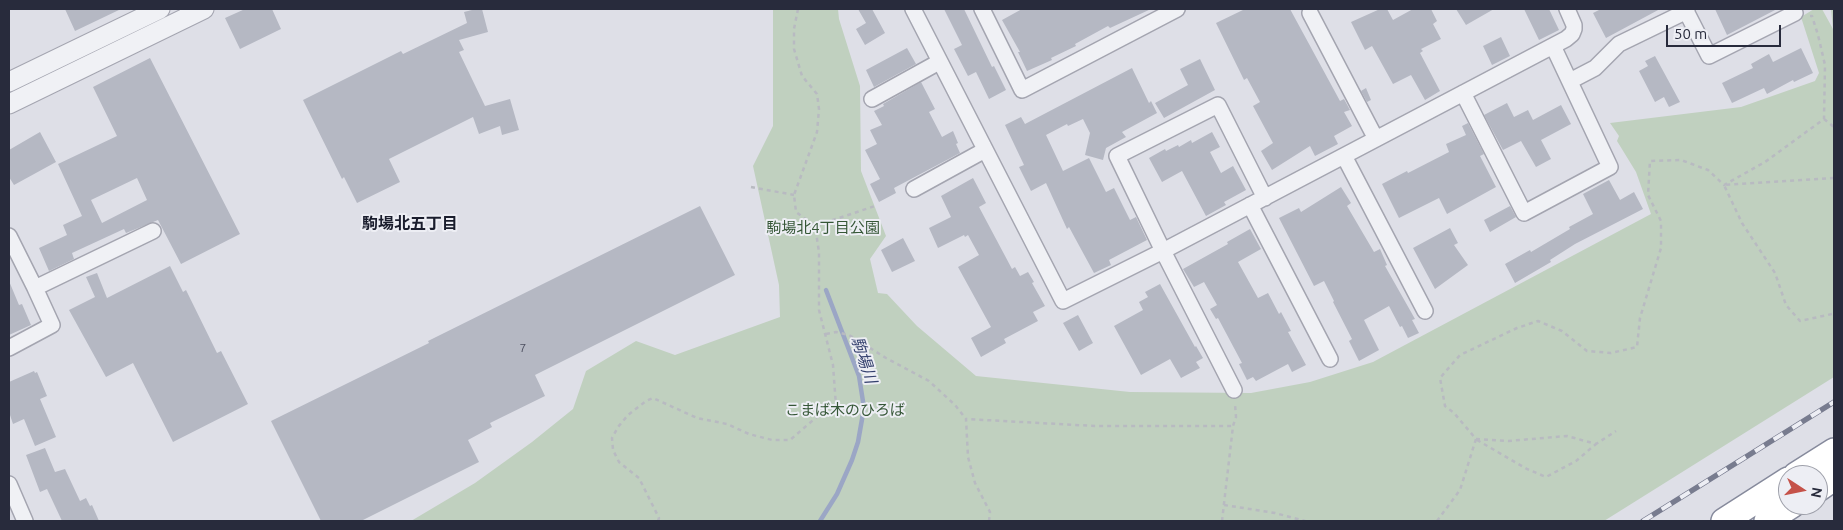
<!DOCTYPE html>
<html>
<head>
<meta charset="utf-8">
<style>
	body { margin:0 }
	#map { position:relative; width:1843px; height:530px; overflow:hidden; background:#dedfe7; font-family:Ubuntu,sans-serif }
	canvas { display:block }
	.frame { position:absolute; inset:0; border:10px solid #282b3c; pointer-events:none }
	.north { position:absolute; left:1778px; top:465px; width:50px; height:50px; box-sizing:border-box; background:#edeef4; border:1px solid #9ea0aa; border-radius:50%; rotate:101deg; font-size:14px; font-weight:700; line-height:20px; text-align:center; color:#282b3c }
	.north::after { content:''; display:block; margin:auto; width:18px; height:22px; background:#c55249; clip-path:polygon(50% 0,100% 100%,50% 72%,0 100%) }
	.scale { position:absolute; left:1666px; top:25px; width:115px; height:22px; box-sizing:border-box; border:2px solid #282b3c; border-top:0; padding-left:6px; font-size:15px; line-height:18px; white-space:nowrap; color:#282b3c; -webkit-text-stroke:4px #edeef4; paint-order:stroke }
</style>
</head>
<body>
<div id="map">
<canvas width="1843" height="530"></canvas>
<div class="frame"></div>
<div class="north">N</div>
<div class="scale">50 m</div>
</div>
<script>
const ctx = document.querySelector('canvas').getContext('2d');
ctx.lineJoin = 'round';
function paint(path, color) {
  ctx.fillStyle = color;
  ctx.fill(path, 'evenodd');
}
function poly(rows) {
  const path = new Path2D();
  for (const r of rows) {
    path.moveTo(r[0], r[1]);
    for (let i = 2; i < r.length; i += 2) path.lineTo(r[i], r[i + 1]);
  }
  return path;
}
function trace(path, color, width, dash) {
  ctx.strokeStyle = color;
  ctx.lineWidth = width;
  ctx.lineCap = dash ? 'butt' : 'round';
  ctx.setLineDash(dash || []);
  ctx.stroke(path);
}
function write(font, color, halo, rows, align = 'center') {
  ctx.font = font + ' Ubuntu,"Noto Sans JP",sans-serif';
  ctx.lineWidth = 4;
  ctx.setLineDash([]);
  ctx.textBaseline = 'middle';
  ctx.strokeStyle = halo;
  ctx.fillStyle = color;
  for (const [text, x, y, turn = 0] of rows) {
    ctx.save();
    ctx.translate(x, y);
    ctx.rotate((+turn || 0) * Math.PI / 180);
    ctx.textAlign = isNaN(turn) ? turn : align;
    if (halo) ctx.strokeText(text, 0, 0);
    ctx.fillText(text, 0, 0);
    ctx.restore();
  }
}
const green = poly([
	[773,9,838,9,839,19,860,86,861,171,886,236,870,259,878,293,887,294,917,326,976,376,1130,392,1251,393,1310,382,1373,362,1651,214,1636,172,1617,141,1619,136,1610,123,1741,107,1815,81,1819,73,1801,17,1814,9,1822,9,1833,29,1831,9,1834,9,1834,377,1604,521,411,521,475,483,532,442,573,409,586,371,636,341,675,355,780,317,779,285,753,166,773,126]
]);
const stream = poly([
	[820,521,837,494,852,460,858,442,864,408,859,376,826,290]
]);
const building = poly([
	[65,9,121,9,75,31],
	[245,9,272,9,281,29,240,49,225,18],
	[476,9,482,9,488,32,459,40,464,50,459,52,485,106,510,99,519,130,502,135,500,126,479,134,473,117,389,159,400,182,357,203,344,177,342,179,303,100,401,51,403,54,467,23,464,12],
	[858,9,872,9,885,33,865,45,856,29,866,23],
	[944,9,964,9,992,67,994,66,1006,90,989,99,976,72,968,76,954,49,962,45],
	[1022,9,1151,9,1110,28,1108,26,1075,44,1076,46,1051,58,1052,60,1027,71,1018,52,1020,52,1002,20],
	[1245,9,1290,9,1340,101,1344,99,1350,110,1344,112,1352,126,1334,136,1338,144,1315,156,1310,146,1272,170,1261,151,1273,143,1253,106,1260,102,1247,78,1244,80,1216,23],
	[1380,9,1387,9,1393,20,1413,9,1431,9,1437,21,1433,24,1441,39,1421,49,1423,51,1420,53,1440,91,1425,100,1411,75,1393,84,1372,46,1365,50,1351,22],
	[1456,9,1494,9,1466,25],
	[1524,9,1549,9,1559,30,1539,40],
	[1601,9,1660,9,1606,38,1593,13],
	[1715,9,1777,9,1727,35],
	[1501,37,1510,56,1492,65,1483,46],
	[907,48,916,64,874,87,866,70],
	[1801,48,1813,73,1794,82,1793,80,1767,94,1764,88,1732,103,1722,83,1753,68,1751,64,1769,54,1773,62],
	[1655,56,1680,102,1669,107,1664,97,1655,102,1639,71,1648,66,1645,61],
	[150,58,240,234,181,264,158,220,126,233,124,229,72,253,74,259,49,271,39,248,67,235,63,225,82,216,58,164,117,136,93,87],
	[137,178,147,200,102,223,91,200],
	[1200,59,1215,90,1164,118,1155,103,1188,85,1180,69],
	[1132,68,1149,103,1151,101,1157,113,1122,132,1126,137,1106,148,1103,160,1085,155,1090,133,1083,119,1068,126,1067,124,1046,135,1063,171,1089,158,1106,192,1114,188,1130,220,1136,217,1147,240,1109,260,1111,265,1094,273,1069,227,1067,229,1046,183,1031,191,1019,167,1024,165,1005,125,1021,117,1025,124],
	[921,82,935,109,929,112,942,137,953,131,958,143,956,144,960,153,894,188,896,193,879,202,870,184,880,179,865,150,877,144,870,130,882,125,874,111,884,106,883,104],
	[1366,88,1371,100,1367,102,1361,91],
	[1507,103,1514,117,1528,110,1533,120,1561,105,1571,124,1541,140,1551,159,1536,167,1521,141,1503,150,1484,115],
	[1468,123,1484,154,1480,156,1496,187,1447,214,1439,198,1399,218,1382,184,1407,171,1408,173,1449,152,1446,144,1466,135,1462,126],
	[40,132,56,162,14,185,9,177,9,150],
	[1212,132,1220,147,1210,152,1221,173,1233,166,1246,190,1224,202,1226,205,1206,216,1182,171,1162,182,1149,158,1165,149,1166,151,1178,145,1179,147,1191,140,1192,143],
	[973,178,986,203,979,207,1012,269,1015,267,1020,276,1028,272,1034,282,1032,283,1045,306,1033,312,1038,321,1004,339,1006,343,981,357,971,338,991,327,958,267,979,255,968,235,965,237,964,235,938,248,929,228,951,217,941,196],
	[1609,180,1620,200,1634,192,1643,209,1575,244,1550,260,1551,262,1515,283,1505,264,1530,250,1531,252,1570,229,1569,227,1593,214,1583,194],
	[1341,187,1351,203,1347,206,1374,252,1380,249,1387,265,1385,266,1415,319,1412,320,1419,333,1408,338,1402,326,1400,327,1389,306,1364,320,1379,350,1359,361,1349,341,1352,339,1333,302,1334,301,1324,281,1314,286,1279,218,1299,208,1301,212],
	[700,206,735,275,535,375,545,396,490,423,492,427,468,440,479,462,361,521,321,521,271,421,429,343,428,341],
	[1510,206,1516,217,1490,232,1484,220],
	[1450,228,1458,243,1454,245,1468,265,1435,289,1413,248],
	[1250,229,1261,249,1238,262,1258,298,1268,293,1279,314,1281,312,1291,331,1288,332,1306,365,1292,372,1288,364,1256,381,1253,377,1247,380,1239,364,1242,363,1218,318,1216,319,1210,309,1217,305,1204,282,1194,287,1183,269,1228,244,1227,242],
	[903,238,915,261,892,272,881,250],
	[170,266,183,292,186,290,217,353,221,351,248,404,173,442,133,363,106,377,69,310,95,297,86,277,97,273,107,298],
	[9,281,19,305,22,304,31,325,9,335],
	[1160,284,1195,347,1196,346,1203,358,1196,362,1200,368,1181,378,1170,359,1141,375,1114,326,1143,310,1139,302,1148,297,1145,292],
	[1078,315,1093,343,1079,351,1063,323],
	[34,371,35,373,37,372,47,396,40,399,56,437,35,446,24,419,13,424,9,412,9,382],
	[45,448,55,472,65,469,80,501,86,498,90,506,92,505,99,521,62,521,47,489,40,492,26,455]
]);
const path = poly([
	[798,9,794,29,794,49,802,76,817,94,819,109,817,132,794,195,796,212,815,226,875,206],
	[1824,119,1834,127],
	[1834,178,1724,185,1742,223,1775,273,1786,305,1800,321,1832,314,1834,312],
	[751,187,794,195],
	[826,334,836,332,849,335,886,358,929,381,955,405,966,419],
	[1476,439,1508,441,1567,436,1596,444,1616,431],
	[1477,440,1527,469,1546,477,1576,461,1596,444],
	[1224,505,1275,513,1305,521],
	[658,521,659,518,639,478,619,462,613,450,612,438,618,427,628,415,646,401,653,398,697,418,727,424,749,434,772,440,790,440,819,415,833,412,836,406,833,365,819,310,819,252,815,226],
	[989,521,990,512,975,483,968,457,966,419,1095,426,1233,426],
	[1222,521,1233,426,1236,417,1235,404],
	[1437,521,1460,490,1476,439,1454,413,1445,406,1440,378,1460,355,1517,328,1538,321,1562,331,1587,351,1611,353,1637,347,1640,318,1661,248,1661,221,1648,195,1650,161,1681,160,1708,170,1724,185,1765,162,1824,119,1825,65,1818,35,1812,16,1810,16]
]);
const minor = poly([
	[913,9,1063,301,1163,251,1566,39,1572,34,1574,29,1574,25,1567,9],
	[982,9,1022,90,1177,9],
	[1685,9,1709,56,1795,13,1793,9],
	[1310,13,1376,139],
	[1570,81,1595,68,1619,44,1687,11],
	[1463,93,1524,213,1610,167,1553,46],
	[872,99,939,62],
	[1344,156,1425,311],
	[914,189,985,150],
	[1250,205,1330,359],
	[9,236,35,288,52,325,9,348],
	[35,288,153,231],
	[1234,390,1163,251,1117,156,1218,105,1265,198],
	[9,484,25,521]
]);
const tertiary = poly([
	[9,82,160,9],
	[9,104,204,9]
]);
const trunk = poly([
	[1796,475,1834,451],
	[1818,489,1834,478],
	[1724,521,1788,480],
	[1767,521,1792,505]
]);
const rail = poly([
	[1643,521,1834,402]
]);
const numberNames = [
	["7",523,348]
];
const parkNames = [
	["駒場北4丁目公園",823,228],
	["こまば木のひろば",845,410]
];
const neighbourhoodNames = [
	["駒場北五丁目",410,224]
];
const waterNames = [
	["駒場川",864,360,72]
];
paint(green, '#c0d0bf');
trace(stream, '#9ba6c5', 4.5);
paint(building, '#b5b8c3');
trace(minor, '#a4a5b0', 18);
trace(tertiary, '#a4a5b0', 21);
trace(trunk, '#868a9c', 28);
trace(path, '#b8bac1', 2.5, [4, 4]);
trace(minor, '#f0f1f5', 15);
trace(tertiary, '#f0f1f5', 19);
trace(trunk, '#fff', 25);
trace(rail, '#787c8f', 5.5);
trace(rail, '#edeef4', 4, [11]);
write('12px', '#4b4e5e', null, numberNames);
write('15px', '#365737', '#edeef4', parkNames);
write('bold 16px', '#1a1d2d', '#edeef4', neighbourhoodNames);
write('italic 16px', '#35416e', '#edeef4', waterNames);
</script>
</body>
</html>
